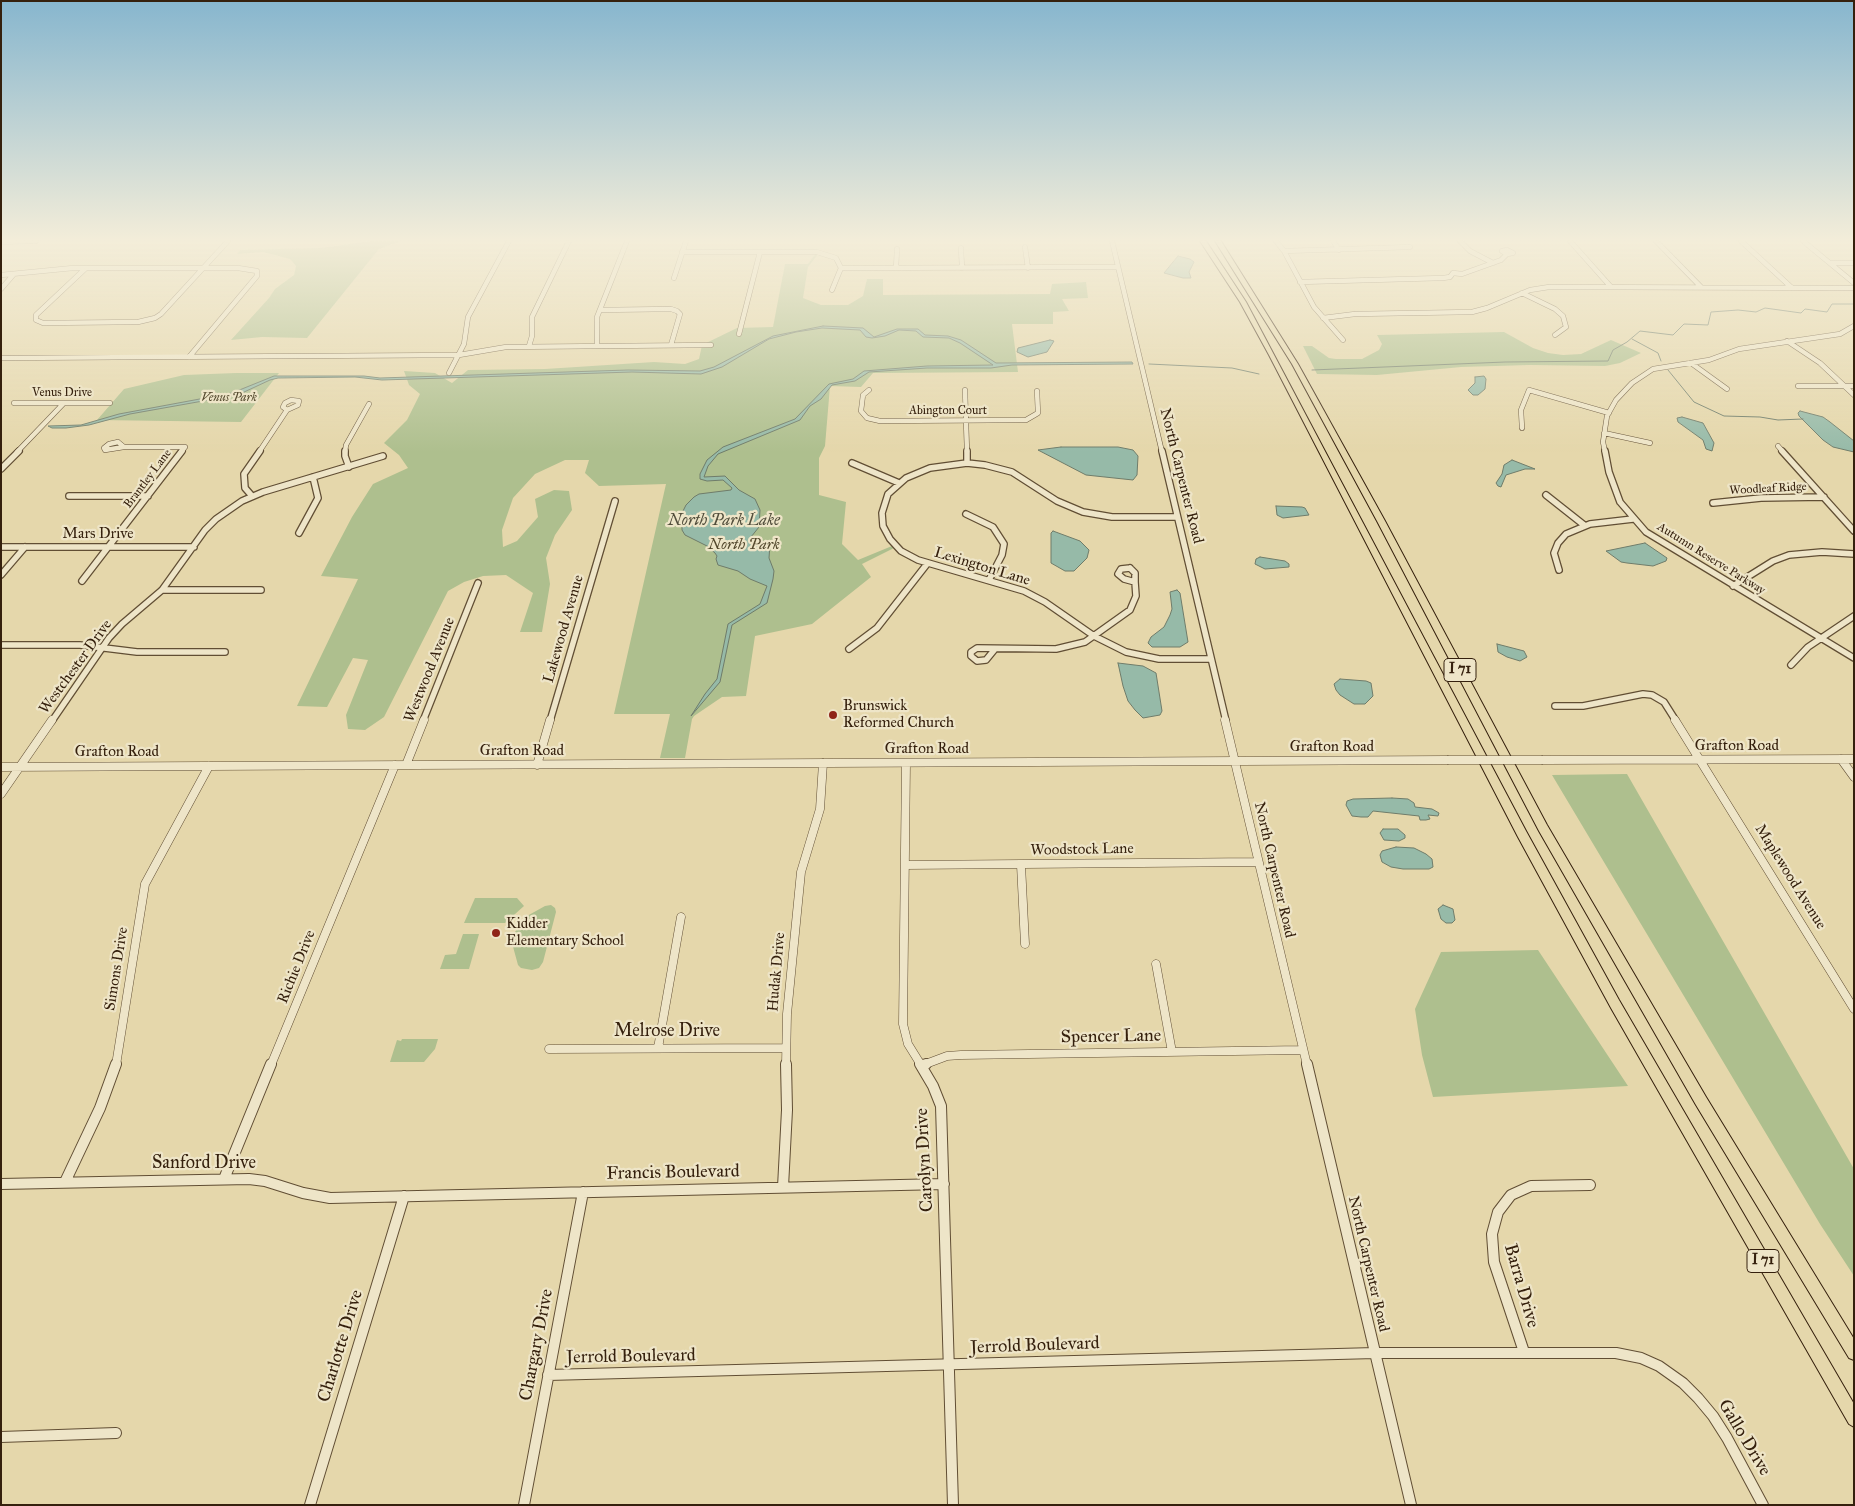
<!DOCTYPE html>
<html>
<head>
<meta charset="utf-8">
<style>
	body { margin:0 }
	#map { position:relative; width:1855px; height:1506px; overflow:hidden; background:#e5d7ab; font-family:"IM FELL Great Primer",serif }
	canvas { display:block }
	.frame { position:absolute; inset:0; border:2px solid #35200d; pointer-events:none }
</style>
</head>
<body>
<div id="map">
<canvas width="1855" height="1506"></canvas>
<div class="frame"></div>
</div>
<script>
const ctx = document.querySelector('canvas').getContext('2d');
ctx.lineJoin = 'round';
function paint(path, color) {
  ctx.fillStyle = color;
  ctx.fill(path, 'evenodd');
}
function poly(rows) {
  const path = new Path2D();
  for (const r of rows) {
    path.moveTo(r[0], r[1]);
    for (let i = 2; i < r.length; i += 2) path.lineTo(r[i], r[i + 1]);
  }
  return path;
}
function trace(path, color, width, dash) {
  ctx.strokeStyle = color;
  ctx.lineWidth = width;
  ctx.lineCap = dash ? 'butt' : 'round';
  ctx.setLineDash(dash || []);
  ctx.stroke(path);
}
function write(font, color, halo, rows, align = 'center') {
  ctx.font = font + ' "IM FELL Great Primer",serif';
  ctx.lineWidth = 4.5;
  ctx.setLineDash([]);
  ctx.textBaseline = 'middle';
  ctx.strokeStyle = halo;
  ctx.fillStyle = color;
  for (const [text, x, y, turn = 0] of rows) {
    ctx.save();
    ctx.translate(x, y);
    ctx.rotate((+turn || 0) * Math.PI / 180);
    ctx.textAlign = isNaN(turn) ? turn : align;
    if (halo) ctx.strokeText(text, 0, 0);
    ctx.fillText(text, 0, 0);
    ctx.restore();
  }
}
const green = poly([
	[372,241,400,241,379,249,307,338,262,337,231,340,269,298,275,289,294,275,296,266,290,259,263,252,237,254,240,250,320,248],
	[816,253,819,253,808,267,803,298,821,305,848,305,863,296,867,279,883,279,883,295,1050,294,1052,284,1086,282,1088,298,1062,299,1069,311,1053,312,1053,324,1012,324,1018,372,873,373,861,387,830,386,825,446,819,458,819,495,846,502,842,544,858,560,892,546,894,548,862,564,871,577,812,624,755,636,746,696,722,697,694,716,692,719,685,758,660,758,670,714,614,714,666,484,599,486,585,473,589,460,565,460,535,474,513,498,502,530,503,547,517,541,538,517,535,499,554,490,569,491,572,510,555,535,546,558,550,584,542,632,520,632,533,593,506,575,483,576,464,582,448,591,384,717,365,730,348,729,346,715,368,660,353,658,327,707,297,706,358,579,321,576,352,517,373,484,408,468,399,455,384,443,407,420,420,394,409,385,404,371,435,373,452,383,468,370,545,369,654,362,685,364,699,359,702,345,737,328,773,327,785,264,808,264],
	[1504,332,1533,348,1548,353,1563,355,1581,354,1611,340,1641,353,1620,363,1605,366,1530,365,1461,367,1377,375,1317,374,1303,346,1312,346,1329,358,1336,359,1362,359,1379,350,1382,344,1377,335],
	[236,373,279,373,241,422,97,420,124,389,184,375],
	[1627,774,1854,1169,1854,1276,1820,1224,1552,775],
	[475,898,517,898,524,906,505,923,464,923],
	[551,905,555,908,556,912,543,962,539,968,532,970,521,968,518,965,512,943,515,932,527,916,545,906],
	[463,934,479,934,469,969,440,969,445,955,456,954],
	[1538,950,1628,1086,1433,1097,1422,1055,1415,1009,1441,952],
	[402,1039,438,1039,435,1049,424,1062,390,1062,397,1040,401,1041]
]);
const water = poly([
	[1178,256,1190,259,1194,262,1189,272,1191,278,1183,278,1164,273,1178,256],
	[823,326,863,328,874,337,897,329,918,329,925,335,948,336,961,340,996,363,1132,362,1133,364,1012,365,991,368,927,368,869,372,855,381,832,385,821,399,810,406,800,420,718,454,708,466,704,477,725,476,739,490,755,499,760,510,759,527,751,537,752,539,770,544,769,558,774,571,773,579,767,603,732,625,720,682,691,716,705,694,717,679,728,624,760,604,767,586,750,579,738,571,718,565,716,559,717,556,715,553,707,546,685,535,682,530,682,513,686,505,694,497,699,494,731,490,732,488,723,480,707,481,700,479,700,474,707,460,723,447,795,419,829,384,853,379,864,371,927,366,993,365,960,343,949,338,923,337,916,331,899,330,885,336,872,338,866,337,860,330,822,328,796,332,769,339,722,367,701,374,632,372,382,380,355,377,278,378,270,380,242,393,231,396,130,414,89,425,66,428,52,428,48,426,81,425,119,414,232,393,274,376,364,376,380,378,628,370,700,371,714,367,773,336,823,326],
	[1050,340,1054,341,1047,352,1028,357,1017,352,1018,348,1050,340],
	[1475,377,1484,376,1486,379,1485,389,1478,395,1473,395,1468,390,1475,383,1475,377],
	[1800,411,1823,417,1830,422,1854,441,1854,452,1833,447,1823,440,1799,416,1798,413,1800,411],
	[1682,417,1703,423,1714,443,1712,451,1706,449,1703,440,1678,422,1677,418,1682,417],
	[1061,447,1118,447,1133,450,1138,456,1137,475,1133,480,1086,475,1038,450,1061,447],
	[1512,460,1535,469,1525,469,1506,475,1501,487,1498,486,1496,483,1502,474,1504,465,1512,460],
	[1276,506,1302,507,1305,508,1309,515,1283,518,1277,515,1276,506],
	[1053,531,1080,541,1089,550,1087,558,1074,571,1065,571,1051,563,1051,533,1053,531],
	[1645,543,1667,558,1666,561,1653,566,1627,563,1621,562,1606,551,1645,543],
	[1260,557,1285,561,1289,564,1289,567,1265,569,1255,564,1256,559,1260,557],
	[1177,590,1180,593,1188,642,1180,647,1152,647,1148,643,1151,637,1164,627,1170,615,1172,609,1170,592,1177,590],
	[1497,644,1524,651,1527,657,1520,661,1507,657,1498,652,1497,644],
	[1118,663,1143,666,1156,673,1162,711,1160,715,1143,718,1135,710,1128,701,1123,686,1118,663],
	[1340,679,1366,681,1371,683,1373,696,1365,704,1354,704,1340,695,1336,690,1334,684,1340,679],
	[1392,798,1408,799,1414,803,1415,807,1432,809,1439,813,1438,816,1428,815,1430,819,1426,820,1420,820,1419,816,1373,811,1368,817,1361,817,1352,816,1346,805,1347,801,1353,799,1392,798],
	[1383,829,1398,829,1405,835,1405,838,1399,841,1384,840,1380,833,1383,829],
	[1396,847,1414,848,1426,854,1432,859,1433,867,1429,869,1403,869,1391,867,1382,862,1380,855,1382,851,1396,847],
	[1443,905,1453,909,1455,920,1452,923,1446,923,1441,919,1438,909,1443,905]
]);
const stream = poly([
	[1632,339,1658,353,1661,361],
	[1149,364,1232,368,1259,374],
	[1312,370,1505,362,1608,361,1613,350,1627,342,1640,331,1673,335,1684,324,1708,325,1711,312,1738,310,1756,312,1765,308,1801,313,1805,309,1827,312,1832,304,1854,304],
	[1668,370,1694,402,1724,416,1760,417,1778,420,1803,419]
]);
const minorFar3 = poly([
	[1112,241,1162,452],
	[1276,241,1284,251,1314,307,1343,340],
	[1333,241,1339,250],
	[1460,241,1470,251,1493,263],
	[1570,241,1611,287],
	[1656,241,1701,287],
	[1741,241,1792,288],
	[1803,241,1854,283],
	[1,242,36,241],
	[1025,247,1028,268],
	[961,248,962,268],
	[1507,250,1513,253,1507,254,1502,251,1507,250],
	[1284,251,1410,247],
	[682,252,817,252,836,258,841,268],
	[1830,263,1854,263],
	[86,268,36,315,36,320,43,323,138,322,155,318,161,314,228,241],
	[841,268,1118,267],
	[896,268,897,249],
	[1,275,73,268,238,268,257,271,257,276,189,357],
	[674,278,686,241],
	[1300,282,1443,278,1450,277,1453,273,1462,274,1501,260,1507,254],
	[1,289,14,274],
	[832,290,841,268],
	[1522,293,1555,309,1563,316,1566,327,1555,335],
	[600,310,671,309,677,311,680,314,671,345],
	[1323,318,1355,314,1472,312,1487,308,1530,290,1549,287,1854,288],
	[739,334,760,252],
	[1787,341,1820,363,1854,395],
	[529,346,532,336,532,317,569,241],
	[597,346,597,317,627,241],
	[1,358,459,355,506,347,711,345],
	[1691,363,1727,389],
	[449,373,464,344,468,317,509,241],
	[1798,386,1854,386],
	[869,390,863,395,861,411,867,418,880,421,1026,420,1038,413,1037,391],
	[965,390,967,452],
	[291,400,299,401,298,405,287,410,283,407,285,403,291,400],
	[14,403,110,403],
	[1522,428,1521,410,1529,390,1609,413],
	[1604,433,1650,443],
	[118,442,124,447,105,450,104,448,109,444,118,442],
	[1778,446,1783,452],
	[124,447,185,447],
	[17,452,64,403],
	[181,452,185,447],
	[259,452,287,410],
	[345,452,346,445,369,404],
	[1605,452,1603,442,1607,416,1616,400,1632,383,1653,369,1709,360,1739,349,1840,334,1854,326]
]);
const minorFar2 = poly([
	[345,451,345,456,349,467],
	[967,451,967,463],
	[1162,451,1226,721],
	[1605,451,1609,472,1620,502,1646,532,1854,658],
	[1782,451,1854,531],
	[852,463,899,483],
	[1,469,19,451],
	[1546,495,1584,525],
	[69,496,148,496],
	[252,496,245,488,244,474,260,451],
	[1713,503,1761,498,1824,497],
	[966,514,993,527,1004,544,1002,555,989,580],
	[1177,517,1112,517,1083,512,1057,501,1012,472,985,465,967,463,930,468,906,478,888,494,882,513,883,526,890,539,901,551,918,560,1024,591,1045,602,1094,636,1126,652,1159,659,1210,659],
	[299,533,318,498,313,477],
	[1,547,194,547],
	[1130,568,1135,573,1135,582,1124,579,1118,574,1121,569,1130,568],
	[1559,570,1554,553,1558,543,1566,534,1590,524,1633,519],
	[1,575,25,547],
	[82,581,182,451],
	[1733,586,1773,561,1789,555,1822,552,1854,554],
	[162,590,261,590],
	[1,645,80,645,137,652,225,652],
	[849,649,877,628,927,564],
	[995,649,986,660,977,661,971,656,971,652,977,648,1056,649,1085,642,1130,610,1136,596,1135,582],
	[1791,665,1808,647,1854,616],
	[1555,706,1583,706,1643,694,1652,695,1664,702,1676,721],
	[52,721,109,638,122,624,162,590,205,530,216,519,242,501,263,492,383,456],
	[423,721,478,583],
	[550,721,615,501]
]);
const minorFar1 = poly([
	[1225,720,1307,1065],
	[1675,720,1854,1009],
	[1841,759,1854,777],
	[1543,760,1854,759],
	[906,763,903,1024,908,1044,921,1065],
	[406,765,424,720],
	[537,765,550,720],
	[1,767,1447,760],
	[1,794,52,720],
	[905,865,1258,862],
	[1021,865,1025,944],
	[1156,964,1172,1052],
	[658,1048,681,917],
	[549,1049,785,1048],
	[116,1065,145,884,209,766],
	[271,1065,395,765],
	[786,1065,787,1014,801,872,820,809,823,763],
	[923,1065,947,1056,961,1055,1302,1050]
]);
const minor = poly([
	[920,1064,933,1086,941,1106,953,1505],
	[1307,1064,1411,1505],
	[922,1066,926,1064],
	[224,1179,271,1064],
	[65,1182,100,1108,116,1064],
	[1,1184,249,1179,265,1181,303,1193,330,1198,944,1184],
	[783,1187,787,1110,786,1064],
	[1524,1352,1494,1262,1492,1234,1498,1212,1511,1195,1531,1186,1590,1185],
	[548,1375,1375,1353,1616,1353,1641,1358,1659,1366,1683,1383,1698,1398,1713,1416,1727,1438,1763,1505],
	[1,1437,116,1433],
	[310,1505,404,1196],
	[524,1505,583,1192]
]);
const highway = poly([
	[1200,241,1206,241,1246,302,1526,831,1619,1000,1854,1404,1854,1427,1849,1424,1611,1008,1518,837,1269,355,1240,302,1200,241],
	[1215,241,1221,241,1298,364,1385,521,1547,825,1706,1097,1854,1339,1854,1360,1849,1358,1696,1105,1539,831,1377,521,1292,364,1215,241]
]);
const minorBridge = poly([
	[1447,760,1543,760]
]);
const markers = [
	[833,715,5,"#8f2418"],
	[496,933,5,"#8f2418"]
];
const farStreetnames = [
	["Venus Drive",62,393],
	["Abington Court",948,411],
	["Brantley Lane",148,479,-53],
	["Woodleaf Ridge",1768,489,-3],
	["Autumn Reserve Parkway",1711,559,32]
];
const farParknames = [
	["Venus Park",229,398]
];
const shields = [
	[1460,670,32],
	[1763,1261,32]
];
const shieldNames = [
	["I 71",1460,670],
	["I 71",1763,1261]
];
const streetNames = [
	["North Carpenter Road",1181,476,76],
	["Mars Drive",98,534],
	["Lexington Lane",982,567,17],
	["Lakewood Avenue",564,629,-74],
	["Westchester Drive",76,667,-54],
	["Westwood Avenue",430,670,-68],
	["Grafton Road",1737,746],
	["Grafton Road",1332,747],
	["Grafton Road",927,749],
	["Grafton Road",522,751],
	["Grafton Road",117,752],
	["Woodstock Lane",1082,850,-1],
	["North Carpenter Road",1274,870,77],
	["Maplewood Avenue",1790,877,58],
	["Richie Drive",297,967,-68],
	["Simons Drive",117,969,-81],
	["Hudak Drive",777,972,-85],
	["North Carpenter Road",1368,1264,77]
];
const parkNames = [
	["North Park",744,545]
];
const poiNames = [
	["Brunswick",843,706],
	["Reformed Church",843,723],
	["Kidder",506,924],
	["Elementary School",506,941]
];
const waterNames = [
	["North Park Lake",724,521]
];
const nearStreetnames = [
	["Melrose Drive",667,1032],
	["Spencer Lane",1111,1037,-1],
	["Carolyn Drive",925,1160,-93],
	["Sanford Drive",204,1164],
	["Francis Boulevard",673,1173,-1],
	["Barra Drive",1521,1286,74],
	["Chargary Drive",537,1345,-79],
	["Charlotte Drive",341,1346,-73],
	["Jerrold Boulevard",1035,1346,-2],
	["Jerrold Boulevard",631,1357,-1],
	["Gallo Drive",1744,1438,59]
];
paint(green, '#aebf8e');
paint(water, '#96baa8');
trace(water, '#6f7c6a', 1);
trace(stream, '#6f7c6a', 1);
trace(minorFar3, '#614e34', 5.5);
trace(minorFar2, '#614e34', 8);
trace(minorFar1, '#614e34', 9);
trace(minor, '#614e34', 12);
trace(highway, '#35200d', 2);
trace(minorFar3, '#eee5c8', 4.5);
trace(minorFar2, '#eee5c8', 5.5);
trace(minorFar1, '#eee5c8', 8);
trace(minor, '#eee5c8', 10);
paint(highway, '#e5d7ab');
trace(minorBridge, '#614e34', 9, []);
trace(minorBridge, '#eee5c8', 8);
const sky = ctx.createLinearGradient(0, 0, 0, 452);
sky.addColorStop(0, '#87b6ce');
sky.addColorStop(0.53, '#f3edd9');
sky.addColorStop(1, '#f3edd900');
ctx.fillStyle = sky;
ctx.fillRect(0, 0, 1855, 452);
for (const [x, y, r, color] of markers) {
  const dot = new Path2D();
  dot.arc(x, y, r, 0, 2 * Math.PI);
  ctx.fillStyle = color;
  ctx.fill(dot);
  trace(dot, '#eee5c8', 2);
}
write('12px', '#35200d', '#eee5c8', farStreetnames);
write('italic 12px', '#53482d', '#eee5c8', farParknames);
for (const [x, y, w] of shields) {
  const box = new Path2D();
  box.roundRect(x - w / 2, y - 11.5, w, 23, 4);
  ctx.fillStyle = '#eee5c8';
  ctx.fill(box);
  trace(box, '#35200d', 1);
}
write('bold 14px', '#35200d', null, shieldNames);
write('15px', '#35200d', '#eee5c8', streetNames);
write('italic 15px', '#53482d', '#eee5c8', parkNames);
write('15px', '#35200d', '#eee5c8', poiNames, 'left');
write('italic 16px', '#524e3c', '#eee5c8', waterNames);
write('18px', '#35200d', '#eee5c8', nearStreetnames);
</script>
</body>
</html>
